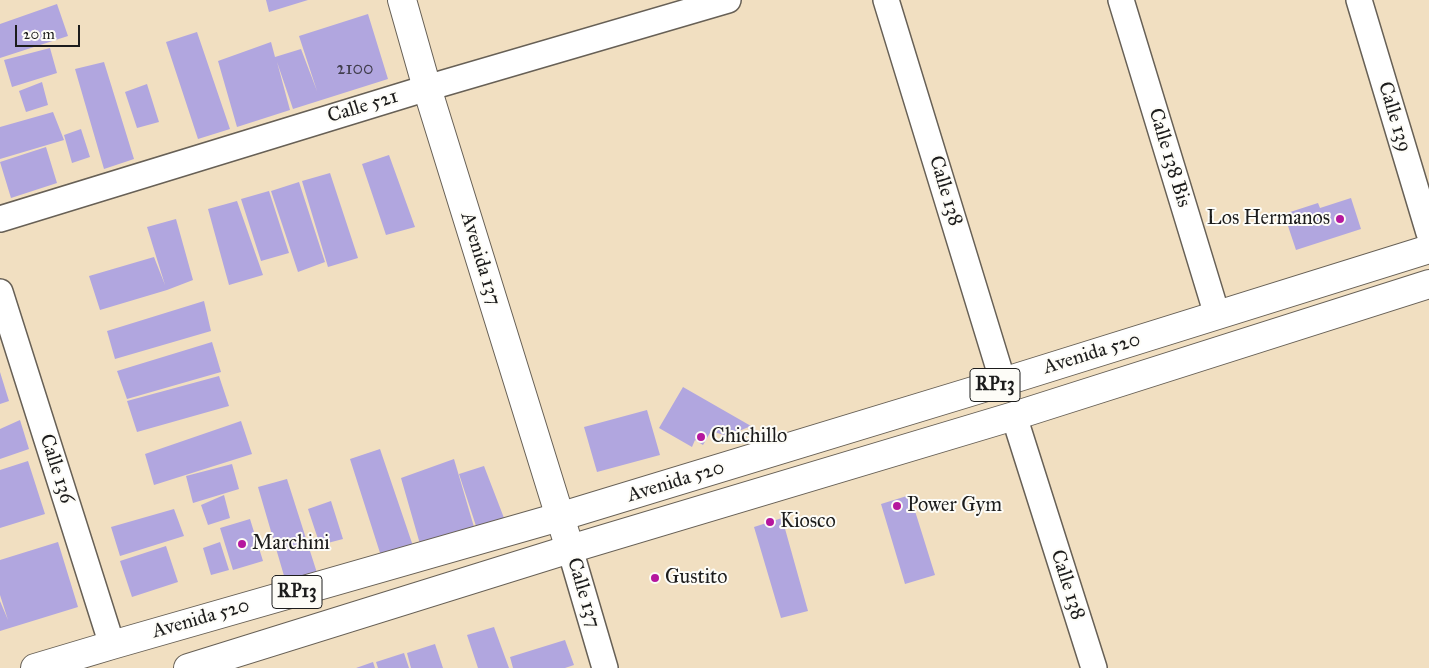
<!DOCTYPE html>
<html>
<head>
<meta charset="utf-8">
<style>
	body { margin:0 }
	#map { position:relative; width:1429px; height:668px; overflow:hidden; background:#f1dfc1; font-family:"IM FELL Great Primer",serif }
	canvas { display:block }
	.scale { position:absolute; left:15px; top:25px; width:65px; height:22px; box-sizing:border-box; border:2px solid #1c1c1c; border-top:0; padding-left:6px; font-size:15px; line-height:18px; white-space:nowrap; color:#1c1c1c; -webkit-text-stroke:4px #fdfcf7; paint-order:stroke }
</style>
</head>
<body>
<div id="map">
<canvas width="1429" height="668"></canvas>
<div class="scale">20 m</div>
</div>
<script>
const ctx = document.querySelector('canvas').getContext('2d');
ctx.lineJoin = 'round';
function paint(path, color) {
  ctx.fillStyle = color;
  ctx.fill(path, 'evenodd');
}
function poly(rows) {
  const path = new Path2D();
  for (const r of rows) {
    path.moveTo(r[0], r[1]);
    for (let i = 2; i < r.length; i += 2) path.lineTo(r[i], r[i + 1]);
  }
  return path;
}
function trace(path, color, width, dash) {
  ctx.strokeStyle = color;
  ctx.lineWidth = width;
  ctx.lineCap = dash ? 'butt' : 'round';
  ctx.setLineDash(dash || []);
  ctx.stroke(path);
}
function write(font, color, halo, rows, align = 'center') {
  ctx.font = font + ' "IM FELL Great Primer",serif';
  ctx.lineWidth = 4;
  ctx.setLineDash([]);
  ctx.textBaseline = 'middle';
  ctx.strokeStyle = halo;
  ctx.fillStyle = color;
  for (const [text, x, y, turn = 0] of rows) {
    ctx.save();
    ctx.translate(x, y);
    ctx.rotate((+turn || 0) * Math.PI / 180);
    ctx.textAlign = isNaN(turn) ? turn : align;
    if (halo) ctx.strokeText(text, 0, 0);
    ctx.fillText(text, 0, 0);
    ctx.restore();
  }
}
const building = poly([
	[266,0,308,0,269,12],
	[57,4,68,36,0,58,0,24],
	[368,14,388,79,293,109,277,62,290,110,237,127,218,61,271,42,275,57,301,49,317,91,299,36],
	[197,32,230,129,198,139,166,42],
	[50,48,57,73,12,87,4,60],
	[104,62,134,159,104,169,75,69],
	[42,82,48,105,26,112,19,91],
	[147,84,159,122,137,128,125,92],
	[53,112,64,140,0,159,0,127],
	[81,129,90,157,72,163,64,135],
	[46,147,57,183,11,198,0,162],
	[389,155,415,227,386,235,362,164],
	[330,173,358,258,328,267,302,181],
	[299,182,325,262,298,272,271,191],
	[269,191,289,253,261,261,241,199],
	[1351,198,1361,229,1296,250,1284,214,1318,203,1320,208],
	[237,201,263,275,229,285,208,209],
	[176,219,193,280,167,290,100,310,89,276,154,257,165,285,147,227],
	[204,301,211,331,115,359,107,331],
	[212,342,221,372,127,399,117,371],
	[0,372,9,401,0,404],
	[219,376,229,406,137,432,127,401],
	[683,387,751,426,727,436,711,431,703,445,695,440,692,447,659,428],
	[647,410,660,455,597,472,584,427],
	[20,420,29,449,0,459,0,429],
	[241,421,252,454,154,485,145,454],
	[380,449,413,546,381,556,350,459],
	[454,459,474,527,420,544,401,478],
	[28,461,45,514,0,528,0,470],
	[232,464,239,489,193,503,186,476],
	[484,466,504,518,476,526,459,474],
	[287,479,318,576,287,586,258,487],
	[224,495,230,518,208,525,201,505],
	[910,495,935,575,905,584,881,504],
	[331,501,343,539,320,545,308,509],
	[174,509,184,536,120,556,111,527],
	[782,518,808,611,781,618,754,527],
	[250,519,263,561,233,570,220,528],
	[58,542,78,607,0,631,0,601,8,620,0,595,0,560],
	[220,542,229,570,211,575,203,548],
	[166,546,178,582,132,597,120,561],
	[494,627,509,668,478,668,467,635],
	[565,640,574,665,565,668,513,668,510,657],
	[435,644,443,668,411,668,407,653],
	[404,653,409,668,378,668,376,662],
	[373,662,375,668,356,668]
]);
const street = poly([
	[886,0,1003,382],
	[1121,0,1217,315],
	[1359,0,1429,233],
	[0,219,427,88,728,0],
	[0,292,112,645],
	[1014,416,1094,668],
	[570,549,605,668]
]);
const secondary = poly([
	[402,0,427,88,570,549]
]);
const primary = poly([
	[35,668,112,645,559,517,1003,382,1429,249],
	[188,668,570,549,1014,416,1429,284]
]);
const markers = [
	[1340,219,5,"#b5179e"],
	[701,437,5,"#b5179e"],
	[897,506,5,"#b5179e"],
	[770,522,5,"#b5179e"],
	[242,544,5,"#b5179e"],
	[655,578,5,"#b5179e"]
];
const numberNames = [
	["2100",355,70]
];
const shields = [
	[995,385,50],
	[297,592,50]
];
const shieldNames = [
	["RP13",995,385],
	["RP13",297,592]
];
const streetNames = [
	["Calle 521",363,107,-17],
	["Calle 139",1394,117,73],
	["Calle 138 Bis",1169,158,73],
	["Calle 138",945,191,73],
	["Avenida 137",480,259,73],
	["Avenida 520",1092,354,-17],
	["Calle 136",56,469,72],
	["Avenida 520",676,482,-17],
	["Calle 138",1067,585,72],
	["Calle 137",583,593,73],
	["Avenida 520",201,619,-16]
];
const poiNames = [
	["Los Hermanos",1330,219,"right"],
	["Chichillo",711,437],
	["Power Gym",907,506],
	["Kiosco",780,522],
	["Marchini",252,544],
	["Gustito",665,578]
];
paint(building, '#b1a6df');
trace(street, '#676056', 28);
trace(secondary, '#676056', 30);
trace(primary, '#676056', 30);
trace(street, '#fff', 25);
trace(secondary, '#fff', 28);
trace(primary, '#fff', 28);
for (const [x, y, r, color] of markers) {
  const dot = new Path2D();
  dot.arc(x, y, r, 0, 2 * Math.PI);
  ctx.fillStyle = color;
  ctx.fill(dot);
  trace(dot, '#fdfcf7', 2);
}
write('18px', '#413e4d', null, numberNames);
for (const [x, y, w] of shields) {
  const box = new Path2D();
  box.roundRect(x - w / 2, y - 16.5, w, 33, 4);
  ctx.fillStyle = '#fdfcf7';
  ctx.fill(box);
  trace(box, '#1c1c1c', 1);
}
write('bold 19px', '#1c1c1c', null, shieldNames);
write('20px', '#1c1c1c', '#fdfcf7', streetNames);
write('20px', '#1c1c1c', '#fdfcf7', poiNames, 'left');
</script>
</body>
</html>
